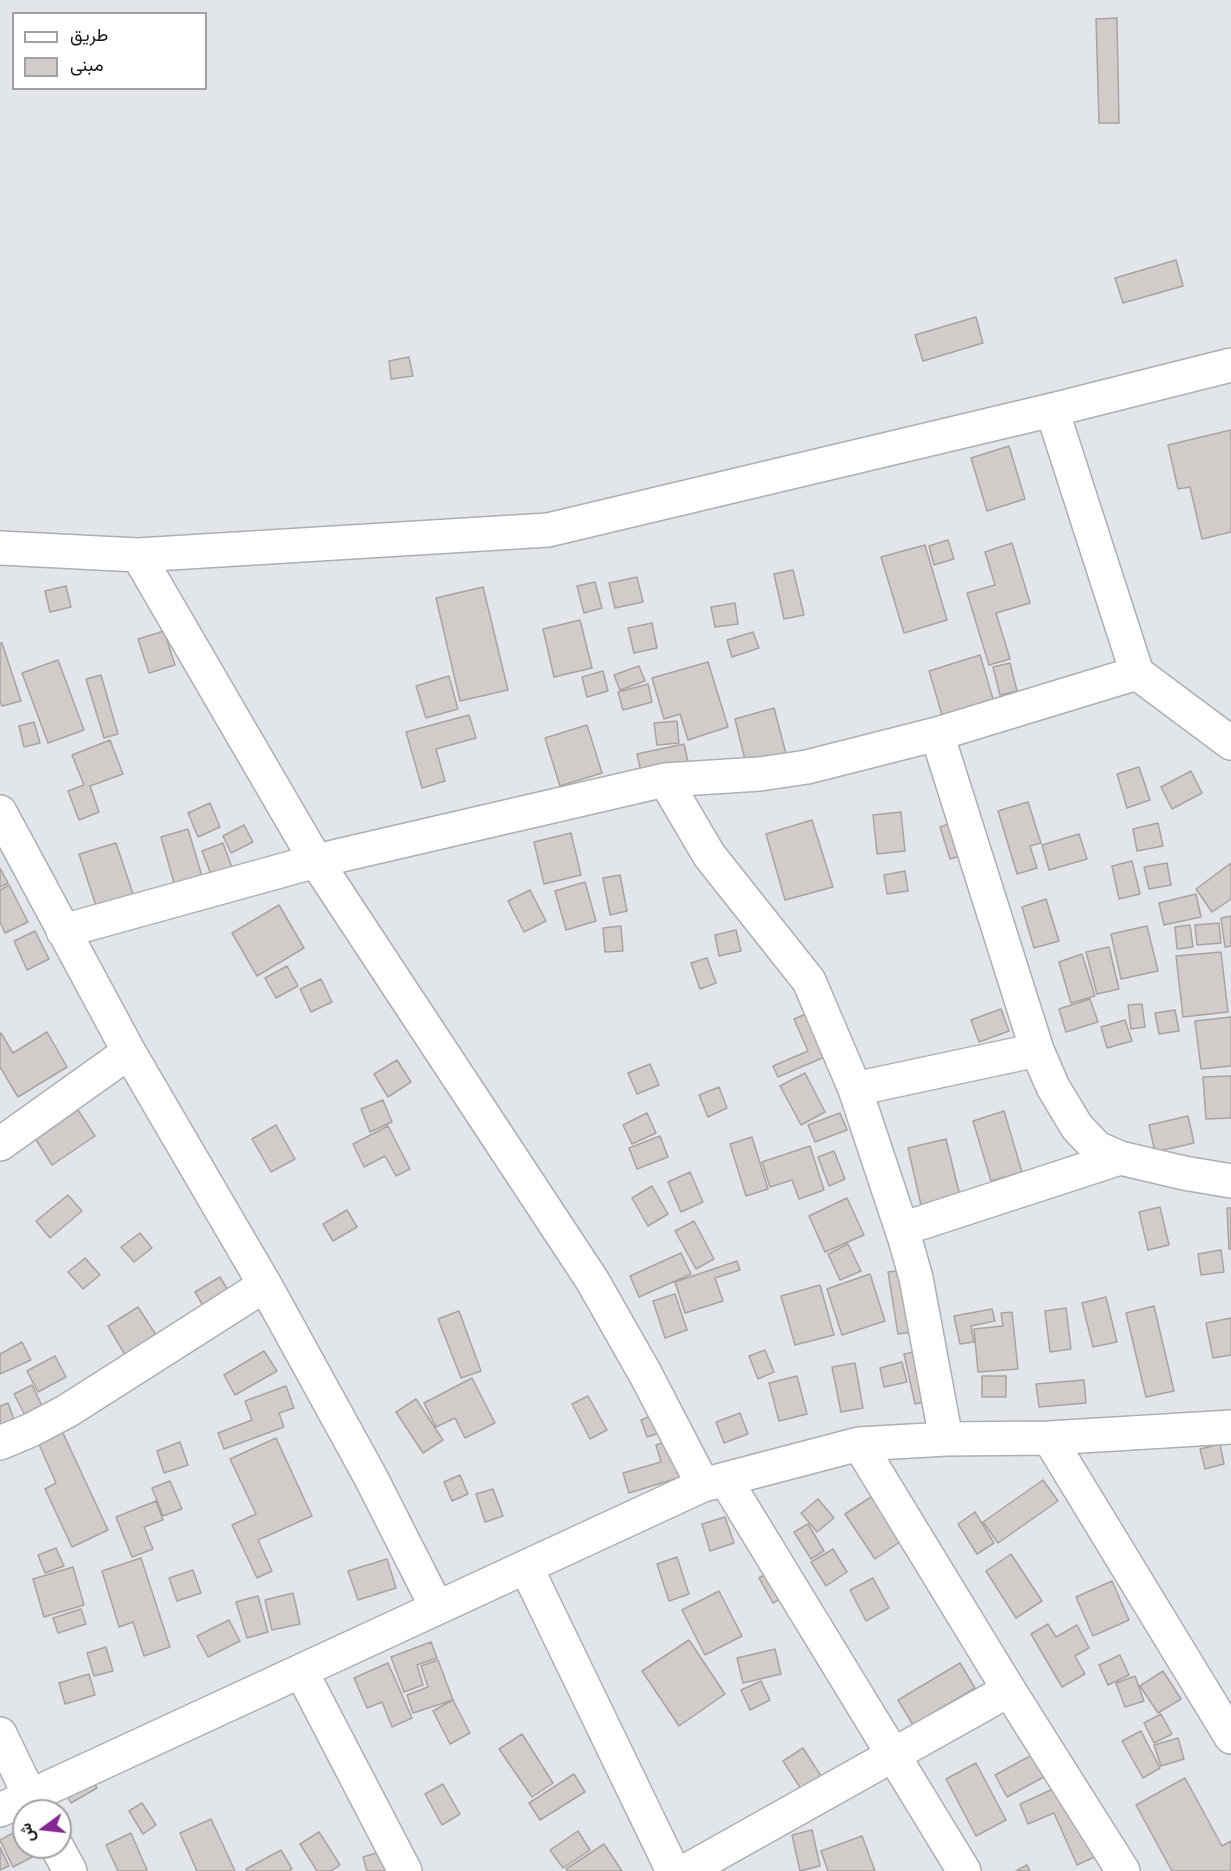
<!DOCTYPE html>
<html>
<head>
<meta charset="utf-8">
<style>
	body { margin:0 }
	#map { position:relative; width:1231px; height:1871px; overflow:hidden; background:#e2e6ea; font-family:"Asap Condensed",Vazirmatn,sans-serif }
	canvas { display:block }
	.legend { position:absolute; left:12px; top:12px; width:195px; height:78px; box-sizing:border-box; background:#fff; border:2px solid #a1a1a2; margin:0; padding:8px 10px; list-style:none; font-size:18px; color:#131516 }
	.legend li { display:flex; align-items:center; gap:12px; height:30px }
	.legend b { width:30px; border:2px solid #a1a1a2 }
	.north { position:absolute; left:12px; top:1799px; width:60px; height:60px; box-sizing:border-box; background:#fff; border:2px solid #a1a1a2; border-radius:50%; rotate:255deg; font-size:16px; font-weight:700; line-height:24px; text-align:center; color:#131516 }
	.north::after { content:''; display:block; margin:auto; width:21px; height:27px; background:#842691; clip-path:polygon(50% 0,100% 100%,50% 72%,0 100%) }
</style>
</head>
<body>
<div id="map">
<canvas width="1231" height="1871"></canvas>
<ul class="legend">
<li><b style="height:8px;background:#fff"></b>طريق</li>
<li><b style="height:16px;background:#d1cbc9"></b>مبنى</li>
</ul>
<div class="north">ش</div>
</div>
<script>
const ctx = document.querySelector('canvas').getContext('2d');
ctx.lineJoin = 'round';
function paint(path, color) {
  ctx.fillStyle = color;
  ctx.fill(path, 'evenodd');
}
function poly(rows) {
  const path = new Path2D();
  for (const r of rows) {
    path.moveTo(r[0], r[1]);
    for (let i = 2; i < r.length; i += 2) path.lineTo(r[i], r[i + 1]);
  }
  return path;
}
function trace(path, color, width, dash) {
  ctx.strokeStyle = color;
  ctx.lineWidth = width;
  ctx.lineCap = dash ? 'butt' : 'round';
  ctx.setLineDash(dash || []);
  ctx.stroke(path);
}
const building = poly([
	[1117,18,1119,123,1099,123,1096,19,1117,18],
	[1176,260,1183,286,1123,303,1115,278,1176,260],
	[976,317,983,343,923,361,915,335,976,317],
	[409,357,413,376,391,379,389,361,409,357],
	[1231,430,1231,532,1202,539,1190,487,1178,489,1168,445,1231,430],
	[1009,446,1025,499,987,511,971,458,1009,446],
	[948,540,954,559,934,565,929,546,948,540],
	[1012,543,1030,603,996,613,1010,659,989,665,967,593,995,585,985,552,1012,543],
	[925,545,947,620,904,633,881,557,925,545],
	[793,570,804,615,784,619,774,574,793,570],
	[637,577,643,602,615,608,609,583,637,577],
	[595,582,602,608,584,613,577,586,595,582],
	[66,586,71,607,50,612,45,591,66,586],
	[483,587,508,690,460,701,436,598,483,587],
	[735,603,738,624,715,627,711,607,735,603],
	[580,620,592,668,554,677,543,629,580,620],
	[652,623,657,648,634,653,628,628,652,623],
	[164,631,175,665,149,673,138,639,164,631],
	[753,632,759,648,732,657,727,640,753,632],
	[0,643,2,643,21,701,2,706,0,702,0,643],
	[980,655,993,699,942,715,929,671,980,655],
	[58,660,84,730,48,743,22,673,58,660],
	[708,662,728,727,688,740,680,714,664,719,652,678,708,662],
	[1010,663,1017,691,1000,695,993,667,1010,663],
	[639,666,645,681,620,690,614,675,639,666],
	[603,671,608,691,587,697,582,677,603,671],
	[101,675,118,734,104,738,86,679,101,675],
	[449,676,458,709,426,718,416,686,449,676],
	[648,684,652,702,623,710,618,692,648,684],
	[774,708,788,761,748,772,735,719,774,708],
	[469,715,476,738,436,749,445,781,422,788,406,732,469,715],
	[677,721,679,743,657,745,654,723,677,721],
	[34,722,40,743,24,747,19,726,34,722],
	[587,725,602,773,560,786,545,738,587,725],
	[110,740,123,774,90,786,99,812,79,820,68,791,84,785,72,755,110,740],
	[684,744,690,770,643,780,637,754,684,744],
	[1139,767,1150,800,1127,808,1117,774,1139,767],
	[1191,771,1202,793,1172,809,1161,787,1191,771],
	[1028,802,1041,843,1030,846,1037,868,1017,874,998,811,1028,802],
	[210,803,220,827,198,837,188,813,210,803],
	[901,812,905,851,877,854,873,815,901,812],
	[967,818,977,851,950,859,940,827,967,818],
	[812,820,833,887,785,900,766,834,812,820],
	[1158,823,1163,846,1137,851,1133,829,1158,823],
	[244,825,253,842,231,853,223,836,244,825],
	[188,829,202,876,174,883,161,837,188,829],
	[571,833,581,875,544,884,534,842,571,833],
	[1079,834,1087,859,1049,870,1042,845,1079,834],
	[116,843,135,900,98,912,79,854,116,843],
	[223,843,233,870,212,877,202,851,223,843],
	[1132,861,1140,894,1119,899,1112,866,1132,861],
	[1167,863,1171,885,1149,889,1144,867,1167,863],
	[1231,863,1231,899,1212,912,1196,889,1231,863],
	[0,868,8,883,0,887,0,868],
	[905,871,908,891,887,894,884,875,905,871],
	[620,875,627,911,610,915,603,878,620,875],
	[585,882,596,921,566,930,555,891,585,882],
	[9,885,28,922,5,933,0,922,0,890,9,885],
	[530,890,546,921,524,932,508,901,530,890],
	[1196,894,1201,917,1164,925,1159,903,1196,894],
	[1046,899,1059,941,1034,948,1022,907,1046,899],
	[279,905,304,948,257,976,232,933,279,905],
	[1231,916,1231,946,1225,947,1221,918,1231,916],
	[1219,923,1221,943,1197,945,1195,925,1219,923],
	[1190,925,1193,947,1177,949,1175,927,1190,925],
	[621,926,623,951,605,952,603,928,621,926],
	[1147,926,1158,971,1121,979,1111,934,1147,926],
	[736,930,741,951,719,956,715,935,736,930],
	[35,931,49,959,27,970,14,941,35,931],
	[1109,947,1119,989,1097,994,1086,952,1109,947],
	[1221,952,1228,1012,1183,1017,1176,956,1221,952],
	[1082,954,1095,996,1071,1003,1059,962,1082,954],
	[707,958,716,983,700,989,691,963,707,958],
	[287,966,298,986,276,998,265,978,287,966],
	[321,979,332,1002,311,1012,300,989,321,979],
	[1090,999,1098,1022,1066,1032,1059,1009,1090,999],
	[1142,1004,1145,1027,1131,1029,1128,1005,1142,1004],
	[823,1007,841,1050,778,1077,773,1066,808,1051,794,1019,823,1007],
	[1001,1009,1009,1031,979,1042,971,1020,1001,1009],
	[1175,1010,1179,1031,1159,1034,1155,1013,1175,1010],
	[1231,1017,1231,1066,1201,1069,1195,1021,1231,1017],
	[1125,1020,1132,1041,1107,1048,1101,1027,1125,1020],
	[47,1032,67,1067,18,1097,0,1067,0,1034,1,1033,13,1053,47,1032],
	[397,1060,411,1082,388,1097,374,1074,397,1060],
	[650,1064,659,1085,637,1094,628,1073,650,1064],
	[805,1073,825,1112,801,1125,780,1086,805,1073],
	[1231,1076,1231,1118,1206,1119,1203,1077,1231,1076],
	[719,1087,727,1108,708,1117,699,1095,719,1087],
	[383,1100,392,1122,370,1132,361,1109,383,1100],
	[78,1110,95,1136,52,1165,35,1138,78,1110],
	[1004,1111,1022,1172,991,1181,973,1121,1004,1111],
	[647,1113,656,1133,632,1144,623,1125,647,1113],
	[840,1113,847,1130,815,1142,808,1125,840,1113],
	[1188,1116,1194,1143,1155,1152,1149,1125,1188,1116],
	[276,1125,295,1159,271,1172,252,1139,276,1125],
	[388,1126,410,1169,396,1176,385,1156,364,1167,353,1144,388,1126],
	[660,1136,668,1157,637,1169,629,1148,660,1136],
	[752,1137,768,1189,746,1196,730,1144,752,1137],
	[946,1139,960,1196,921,1205,908,1148,946,1139],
	[810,1146,824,1190,799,1199,792,1180,770,1187,762,1162,810,1146],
	[834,1151,845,1179,829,1186,818,1157,834,1151],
	[690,1172,703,1202,681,1212,668,1182,690,1172],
	[652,1186,668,1214,648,1226,632,1198,652,1186],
	[68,1195,82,1211,50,1238,36,1221,68,1195],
	[847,1198,864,1235,825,1252,809,1216,847,1198],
	[1160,1207,1169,1245,1148,1250,1139,1212,1160,1207],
	[1227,1208,1231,1208,1231,1249,1229,1249,1227,1208],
	[347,1210,357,1227,333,1241,323,1224,347,1210],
	[694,1221,714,1259,696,1269,675,1231,694,1221],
	[140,1233,152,1248,134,1262,121,1247,140,1233],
	[848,1244,861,1271,840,1280,828,1254,848,1244],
	[1221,1250,1224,1272,1201,1275,1198,1254,1221,1250],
	[681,1253,691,1274,639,1297,630,1276,681,1253],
	[85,1258,100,1275,83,1289,68,1272,85,1258],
	[737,1261,740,1270,715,1278,723,1301,685,1313,675,1282,737,1261],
	[917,1268,927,1330,898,1334,888,1272,917,1268],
	[870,1274,885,1321,842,1335,827,1289,870,1274],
	[220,1277,233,1299,208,1314,195,1292,220,1277],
	[820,1285,834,1335,795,1345,781,1296,820,1285],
	[675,1294,687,1330,665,1338,653,1301,675,1294],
	[1106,1297,1117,1342,1093,1347,1082,1303,1106,1297],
	[1154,1306,1174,1391,1146,1397,1126,1313,1154,1306],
	[138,1307,158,1338,127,1358,108,1326,138,1307],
	[1066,1308,1071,1349,1050,1352,1045,1311,1066,1308],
	[992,1309,995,1321,971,1326,974,1342,960,1344,954,1316,992,1309],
	[459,1311,481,1371,461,1378,438,1319,459,1311],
	[1012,1312,1018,1369,978,1372,974,1329,1003,1326,1001,1313,1012,1312],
	[1231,1318,1231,1355,1213,1358,1206,1323,1231,1318],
	[22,1342,31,1360,0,1374,0,1354,22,1342],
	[929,1349,940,1399,915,1404,904,1354,929,1349],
	[765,1350,774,1372,758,1379,749,1356,765,1350],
	[264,1351,277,1371,235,1395,224,1375,264,1351],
	[55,1356,66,1377,38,1392,27,1371,55,1356],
	[902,1362,907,1382,884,1387,880,1368,902,1362],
	[855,1363,863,1408,841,1412,832,1367,855,1363],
	[797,1376,807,1414,779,1421,769,1383,797,1376],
	[982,1376,1006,1376,1006,1397,982,1397,982,1376],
	[472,1378,495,1423,465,1438,455,1418,436,1427,424,1403,472,1378],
	[1084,1380,1086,1403,1039,1407,1036,1384,1084,1380],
	[32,1385,46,1414,29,1423,14,1394,32,1385],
	[286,1386,294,1408,279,1413,284,1427,224,1449,218,1433,252,1420,245,1401,286,1386],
	[588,1396,607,1430,590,1439,572,1404,588,1396],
	[416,1399,443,1440,423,1453,396,1412,416,1399],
	[8,1403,16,1425,0,1429,0,1406,8,1403],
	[661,1412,668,1430,647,1437,641,1420,661,1412],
	[740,1413,748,1434,724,1443,716,1422,740,1413],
	[62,1431,108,1530,72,1547,45,1489,56,1483,38,1442,62,1431],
	[681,1437,691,1474,629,1493,623,1473,661,1462,656,1445,681,1437],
	[276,1438,312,1516,258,1540,272,1571,257,1578,232,1525,256,1514,230,1459,276,1438],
	[180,1442,188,1465,164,1473,157,1451,180,1442],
	[1220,1444,1224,1464,1205,1469,1200,1449,1220,1444],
	[460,1475,468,1494,452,1501,444,1482,460,1475],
	[1043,1480,1058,1501,998,1543,983,1522,1043,1480],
	[170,1481,182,1509,163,1516,152,1488,170,1481],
	[493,1489,503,1516,485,1522,476,1494,493,1489],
	[880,1491,910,1535,875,1559,845,1514,880,1491],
	[818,1499,834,1518,817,1532,801,1513,818,1499],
	[156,1501,163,1520,144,1527,153,1549,132,1557,116,1517,156,1501],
	[975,1512,994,1543,977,1554,958,1524,975,1512],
	[725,1517,734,1543,710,1551,702,1524,725,1517],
	[808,1524,824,1551,811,1559,794,1532,808,1524],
	[56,1548,64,1566,45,1573,38,1555,56,1548],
	[833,1549,847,1572,826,1586,811,1562,833,1549],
	[1011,1554,1042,1601,1016,1618,986,1571,1011,1554],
	[677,1557,689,1594,669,1601,657,1564,677,1557],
	[141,1558,170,1647,144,1656,133,1622,119,1627,102,1571,141,1558],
	[387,1559,396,1588,358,1600,348,1571,387,1559],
	[73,1567,84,1605,44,1617,33,1579,73,1567],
	[777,1567,792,1592,773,1603,759,1578,777,1567],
	[193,1570,201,1593,177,1601,169,1578,193,1570],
	[873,1578,889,1608,866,1621,850,1590,873,1578],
	[1112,1581,1129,1620,1093,1636,1076,1597,1112,1581],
	[719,1591,742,1636,705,1655,682,1610,719,1591],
	[293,1593,300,1624,272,1630,265,1600,293,1593],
	[258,1596,268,1632,247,1638,236,1602,258,1596],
	[81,1609,86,1624,58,1633,53,1618,81,1609],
	[229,1620,240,1641,208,1657,197,1636,229,1620],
	[1048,1624,1056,1637,1077,1625,1089,1648,1075,1656,1085,1674,1062,1687,1031,1634,1048,1624],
	[689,1640,725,1694,679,1726,642,1671,689,1640],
	[431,1642,437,1658,417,1665,423,1685,404,1692,391,1657,431,1642],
	[106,1647,113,1671,94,1676,87,1653,106,1647],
	[775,1649,781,1674,743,1683,737,1658,775,1649],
	[1120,1655,1129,1675,1108,1685,1099,1665,1120,1655],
	[438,1660,453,1700,413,1713,407,1695,428,1687,421,1666,438,1660],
	[388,1663,412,1718,392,1727,382,1702,367,1708,354,1678,388,1663],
	[960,1663,975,1688,913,1725,898,1700,960,1663],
	[1163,1671,1181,1699,1158,1713,1140,1686,1163,1671],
	[89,1674,95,1695,65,1704,59,1683,89,1674],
	[1135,1676,1144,1701,1125,1707,1116,1683,1135,1676],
	[761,1681,770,1700,750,1710,741,1690,761,1681],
	[453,1700,470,1733,450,1744,433,1711,453,1700],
	[1161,1714,1172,1734,1154,1743,1144,1723,1161,1714],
	[1141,1731,1160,1768,1143,1778,1122,1741,1141,1731],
	[522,1734,553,1783,532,1797,499,1749,522,1734],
	[1178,1738,1184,1759,1161,1766,1154,1745,1178,1738],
	[803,1748,821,1776,801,1789,783,1761,803,1748],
	[1041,1750,1053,1772,1007,1797,995,1775,1041,1750],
	[976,1763,1006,1820,976,1836,946,1779,976,1763],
	[574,1774,585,1792,540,1820,529,1803,574,1774],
	[91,1778,97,1788,71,1803,65,1792,91,1778],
	[1185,1778,1222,1846,1231,1841,1231,1871,1172,1871,1136,1805,1185,1778],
	[443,1784,460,1814,442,1825,425,1794,443,1784],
	[1064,1784,1097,1856,1077,1865,1054,1813,1028,1824,1020,1804,1064,1784],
	[142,1803,156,1825,143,1834,129,1811,142,1803],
	[211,1819,235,1871,197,1871,180,1833,211,1819],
	[24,1827,24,1847,37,1847,40,1853,13,1867,0,1840,24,1827],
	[812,1830,820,1866,800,1871,792,1835,812,1830],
	[578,1831,590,1850,563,1868,550,1850,578,1831],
	[319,1832,340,1865,331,1871,317,1871,300,1844,319,1832],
	[131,1833,147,1870,146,1871,118,1871,106,1845,131,1833],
	[862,1836,875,1871,828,1871,821,1851,862,1836],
	[604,1844,622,1871,568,1871,566,1869,604,1844],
	[0,1847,9,1866,0,1870,0,1847],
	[281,1850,292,1869,288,1871,247,1871,246,1869,281,1850],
	[383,1851,390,1871,367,1871,363,1857,383,1851],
	[1027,1865,1030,1871,1016,1871,1027,1865]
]);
const minor = poly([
	[1052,410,1137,673,1231,743],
	[0,548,138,555,548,530,1052,410,1231,365],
	[138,555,316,861,592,1280,646,1375,703,1485],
	[937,734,1037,1050,1053,1087,1077,1127,1097,1148,1120,1158,1184,1173,1231,1181],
	[665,780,709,855,809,981,855,1089,1037,1050],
	[0,812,129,1052,265,1285,370,1476,437,1608],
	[63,931,316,861,665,780,760,774,807,767,937,734,1137,673],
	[855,1089,905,1239,916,1278,946,1439],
	[0,1144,129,1052],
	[902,1229,1120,1158],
	[1049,1438,1231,1737],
	[0,1443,31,1430,67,1411,265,1285],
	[859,1444,1009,1690,1123,1871],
	[725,1479,964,1871],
	[526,1567,673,1871],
	[301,1671,405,1871],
	[0,1734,37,1811],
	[0,1810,703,1485,859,1444,946,1439,1049,1438,1231,1427],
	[57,1847,70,1871],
	[686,1871,1009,1690]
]);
paint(building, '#d1cbc9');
trace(building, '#a8a3a1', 1.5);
trace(minor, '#abafb2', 36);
trace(minor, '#fff', 33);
</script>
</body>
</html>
